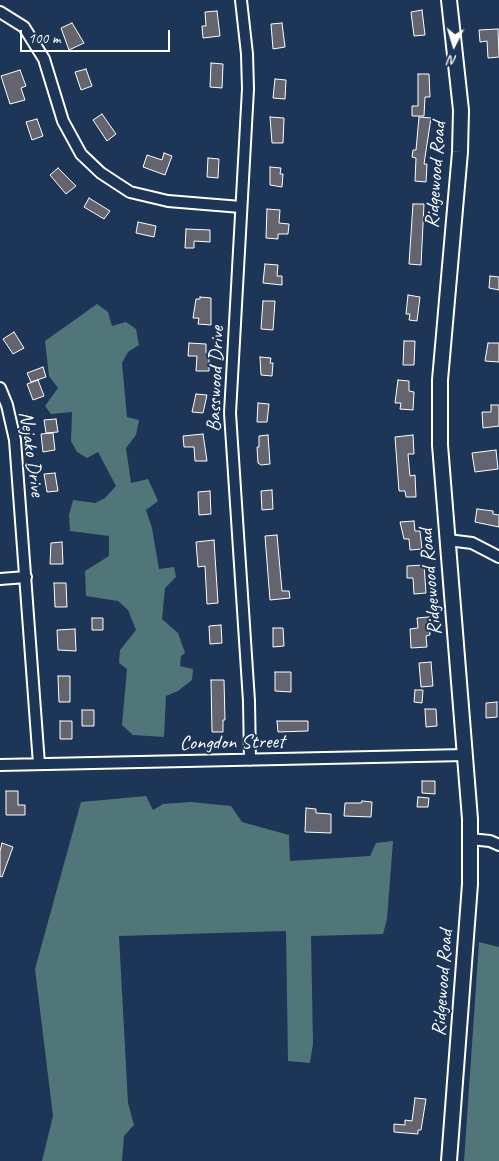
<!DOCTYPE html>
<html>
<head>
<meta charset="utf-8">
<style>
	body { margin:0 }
	#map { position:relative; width:499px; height:1161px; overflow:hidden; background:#1d3557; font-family:Caveat,sans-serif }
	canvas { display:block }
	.north { position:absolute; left:429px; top:20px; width:50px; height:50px; -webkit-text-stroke:4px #1d3557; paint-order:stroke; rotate:185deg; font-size:14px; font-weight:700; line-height:20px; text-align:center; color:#fff }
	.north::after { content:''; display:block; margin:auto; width:18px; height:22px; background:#fff; clip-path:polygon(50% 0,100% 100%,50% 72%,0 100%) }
	.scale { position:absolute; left:20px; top:30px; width:150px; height:22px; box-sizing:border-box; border:2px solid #fff; border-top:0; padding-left:6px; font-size:15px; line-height:18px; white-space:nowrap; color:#fff; -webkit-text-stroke:4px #1d3557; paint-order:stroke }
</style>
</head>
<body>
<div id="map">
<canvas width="499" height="1161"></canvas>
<div class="north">N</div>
<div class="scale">100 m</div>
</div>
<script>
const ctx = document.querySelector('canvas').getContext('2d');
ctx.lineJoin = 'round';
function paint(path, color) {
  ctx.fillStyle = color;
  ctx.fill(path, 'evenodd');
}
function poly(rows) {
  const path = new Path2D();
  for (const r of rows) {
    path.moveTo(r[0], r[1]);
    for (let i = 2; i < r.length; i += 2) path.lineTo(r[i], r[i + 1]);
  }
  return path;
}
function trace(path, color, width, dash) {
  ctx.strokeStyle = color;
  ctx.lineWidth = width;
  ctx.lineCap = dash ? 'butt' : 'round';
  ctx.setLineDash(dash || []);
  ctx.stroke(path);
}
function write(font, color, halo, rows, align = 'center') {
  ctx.font = font + ' Caveat,sans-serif';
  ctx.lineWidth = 4;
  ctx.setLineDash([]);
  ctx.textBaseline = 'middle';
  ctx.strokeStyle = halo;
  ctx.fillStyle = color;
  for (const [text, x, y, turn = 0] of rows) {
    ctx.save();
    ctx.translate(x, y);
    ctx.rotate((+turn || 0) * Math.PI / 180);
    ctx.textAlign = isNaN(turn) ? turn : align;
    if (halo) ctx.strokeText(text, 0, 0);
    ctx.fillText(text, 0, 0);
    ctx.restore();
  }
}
const green = poly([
	[97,304,108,312,112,326,126,322,136,329,139,345,128,352,122,363,127,417,139,420,136,435,126,448,131,483,148,479,158,501,146,510,152,528,159,569,174,567,176,577,165,588,162,619,178,633,185,653,181,656,180,666,193,669,192,680,178,691,166,696,164,737,133,735,122,725,127,669,119,663,120,650,136,630,128,610,118,601,86,596,85,571,109,556,109,536,70,531,69,515,73,500,95,503,105,498,116,486,98,452,87,458,77,452,71,441,72,412,51,414,45,406,58,388,49,376,45,341],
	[146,796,153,810,163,804,191,802,231,806,242,822,289,835,290,861,370,856,376,843,393,841,387,919,383,934,311,936,313,1044,310,1063,288,1061,286,931,119,936,128,1103,134,1125,124,1136,122,1161,42,1161,53,1116,35,969,81,802],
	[479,942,499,947,499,1161,464,1161]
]);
const building = poly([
	[422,10,425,35,414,36,411,12,422,10],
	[217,11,220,36,203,38,202,26,206,26,205,12,217,11],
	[72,23,84,43,69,50,61,28,72,23],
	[282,23,285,47,273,49,271,24,282,23],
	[498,29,499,57,488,58,487,41,480,42,479,30,498,29],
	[211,63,223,64,222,88,210,87,211,63],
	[86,69,92,86,81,90,75,72,86,69],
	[20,70,26,86,21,88,25,100,10,104,1,76,20,70],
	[418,74,429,74,430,97,425,97,424,116,412,116,412,106,418,106,418,74],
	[275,79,286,80,285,99,273,98,275,79],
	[102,114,116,134,107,141,93,120,102,114],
	[270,117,284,118,283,143,272,143,270,117],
	[419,117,431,118,424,164,427,164,426,182,415,181,416,158,412,157,413,150,416,150,419,117],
	[37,119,43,136,32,140,26,122,37,119],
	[164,153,172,156,165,175,143,167,147,155,162,160,164,153],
	[208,158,219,159,218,178,207,177,208,158],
	[270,167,281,168,280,174,283,174,282,187,270,185,270,167],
	[58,168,76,186,66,194,50,175,58,168],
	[89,198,110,211,104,219,84,207,89,198],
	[413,204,424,204,421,265,409,264,413,204],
	[267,209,280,210,279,223,289,224,288,234,278,234,278,239,266,238,267,209],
	[138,222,156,226,154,237,136,233,138,222],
	[186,229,210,230,210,242,194,241,194,248,185,248,186,229],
	[265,264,278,265,277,276,282,276,282,285,263,283,265,264],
	[490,276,499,277,499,290,489,288,490,276],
	[408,295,420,297,417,321,409,320,410,314,406,314,408,295],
	[200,297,211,298,211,325,198,324,199,318,193,318,196,299,200,299,200,297],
	[263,301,275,301,273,330,261,329,263,301],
	[14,332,24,348,13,354,3,339,14,332],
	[404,341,415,341,414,365,403,365,404,341],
	[189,343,206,344,206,353,209,353,209,371,196,371,197,356,188,356,189,343],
	[488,343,499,343,499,362,485,361,488,343],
	[260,357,271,358,270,363,273,363,272,376,261,375,260,357],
	[43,367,46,377,31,382,27,373,43,367],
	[38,380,44,396,33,400,27,384,38,380],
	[398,380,409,381,409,391,414,392,413,410,400,409,401,403,395,403,398,380],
	[196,394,207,395,203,413,192,412,196,394],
	[258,403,269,404,267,422,257,422,258,403],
	[491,405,499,405,499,426,483,428,482,412,491,412,491,405],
	[56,419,58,432,46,433,44,420,56,419],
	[53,433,55,450,43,452,41,434,53,433],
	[203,434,207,461,195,461,194,447,184,447,183,436,203,434],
	[268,435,270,464,261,465,258,463,257,447,259,447,259,436,268,435],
	[413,435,414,454,408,454,410,476,415,475,416,497,406,497,405,491,399,491,395,437,413,435],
	[496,450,498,469,475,472,472,453,496,450],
	[55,473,58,491,47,492,44,474,55,473],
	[272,490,273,509,262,510,261,491,272,490],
	[210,491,211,514,199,515,198,492,210,491],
	[477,509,493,511,493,514,499,515,499,527,475,522,477,509],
	[414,521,415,531,420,531,422,549,410,550,409,539,404,539,400,522,414,521],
	[277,535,282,591,289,591,290,598,270,600,265,536,277,535],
	[214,540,218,603,207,604,205,566,198,567,196,542,214,540],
	[62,542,63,564,50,564,51,543,62,542],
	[424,565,426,593,414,594,413,578,407,578,407,566,424,565],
	[54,583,66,583,67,607,55,607,54,583],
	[429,617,430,635,426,636,427,647,411,648,410,629,418,628,417,618,429,617],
	[92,618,103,618,103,630,92,630,92,618],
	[221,625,222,643,210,644,209,626,221,625],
	[273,628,283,628,284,646,273,647,273,628],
	[75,629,76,651,58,650,57,630,75,629],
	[431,662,433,686,421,687,419,663,431,662],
	[275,672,291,672,291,692,275,691,275,672],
	[58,676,70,676,70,702,59,702,58,676],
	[211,680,224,680,225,720,223,720,223,732,212,732,211,680],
	[415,690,423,690,422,703,414,702,415,690],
	[497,702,497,717,486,718,486,703,497,702],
	[425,709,436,709,437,726,426,727,425,709],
	[82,710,94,710,94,726,82,726,82,710],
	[60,721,72,721,72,739,60,739,60,721],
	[277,721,308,721,308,731,278,732,277,721],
	[422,781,435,781,435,794,422,793,422,781],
	[6,791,18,791,18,805,25,805,25,815,6,815,6,791],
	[418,797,429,798,428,807,417,807,418,797],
	[362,801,372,802,371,817,344,816,345,803,361,803,362,801],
	[306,808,316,809,316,813,331,814,331,833,305,832,306,808],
	[2,843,13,847,2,877,0,876,0,851,2,843],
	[415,1098,426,1099,421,1130,418,1130,418,1134,394,1132,394,1124,405,1125,405,1120,412,1121,415,1098]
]);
const street = poly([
	[241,0,247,54,248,89,230,413,249,701,250,760],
	[0,12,24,27,44,59,63,121,81,154,101,173,130,192,168,201,241,207],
	[0,388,7,405,15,440,39,764],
	[448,540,472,543,499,557],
	[0,579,26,577],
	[0,765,465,755],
	[470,839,490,841,499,845]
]);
const secondary = poly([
	[449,0,461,110,460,152,440,380,440,445,470,819,470,884,449,1161]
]);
const streetNames = [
	["Ridgewood Road",436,175,-86],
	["Basswood Drive",216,379,-88],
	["Nejako Drive",31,454,82],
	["Ridgewood Road",431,582,-95],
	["Congdon Street",232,743,-1],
	["Ridgewood Road",443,983,-86]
];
paint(green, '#507679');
paint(building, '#63646d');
trace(building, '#fff', 1);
trace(street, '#fff', 14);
trace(secondary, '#fff', 18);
trace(street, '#1d3557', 10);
trace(secondary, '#1d3557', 14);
write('20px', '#fff', '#1d3557', streetNames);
</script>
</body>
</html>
